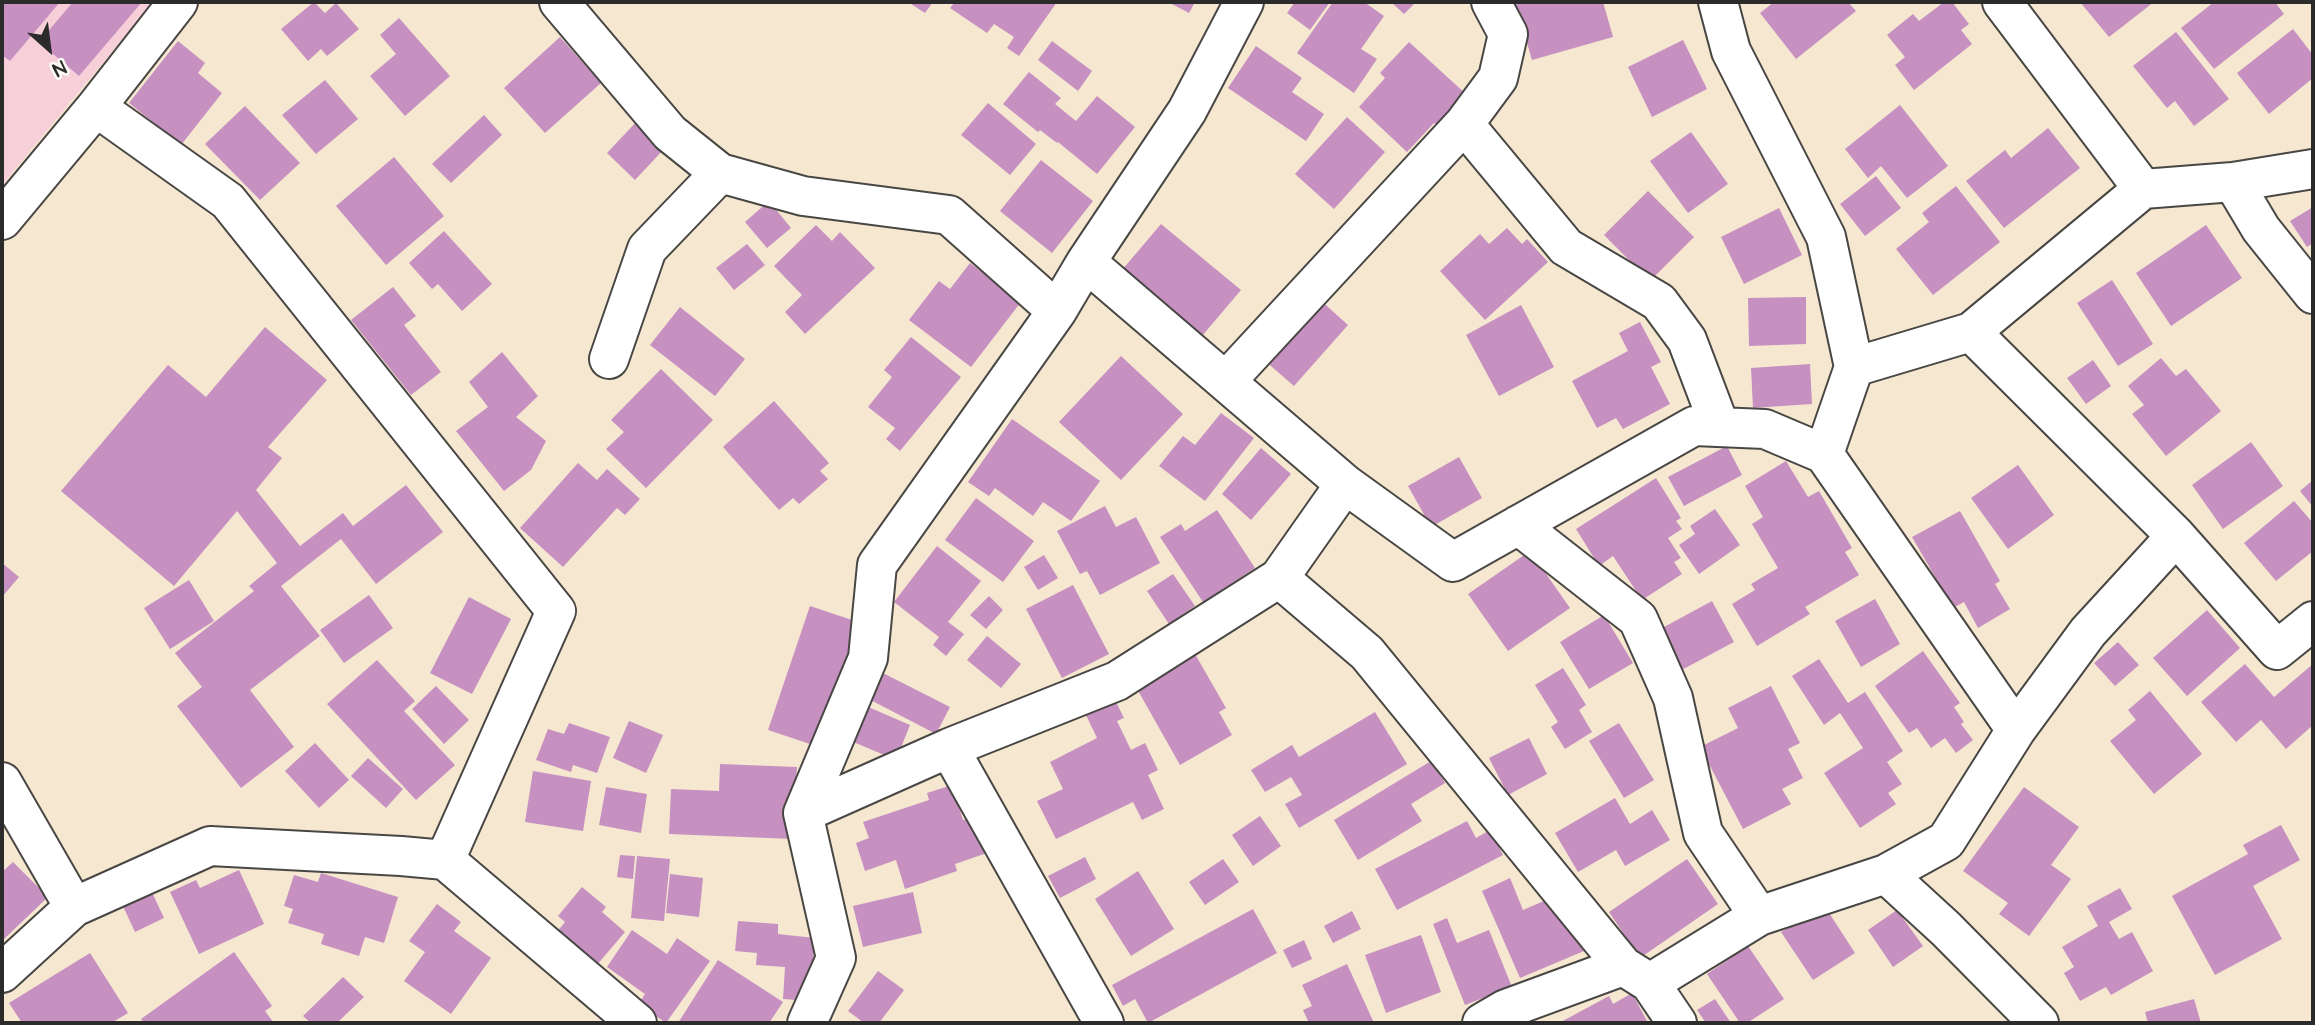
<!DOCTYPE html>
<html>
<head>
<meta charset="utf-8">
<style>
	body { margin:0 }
	#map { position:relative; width:2315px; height:1025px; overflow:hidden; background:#f6e7d1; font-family:"Architects Daughter",sans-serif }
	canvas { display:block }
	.frame { position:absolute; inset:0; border:4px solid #2b2b2b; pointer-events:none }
	.north { position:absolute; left:14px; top:14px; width:70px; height:70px; -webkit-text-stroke:5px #fdfcf7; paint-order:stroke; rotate:152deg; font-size:19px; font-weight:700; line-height:28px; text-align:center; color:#2b2b2b }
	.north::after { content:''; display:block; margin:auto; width:24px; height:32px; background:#2b2b2b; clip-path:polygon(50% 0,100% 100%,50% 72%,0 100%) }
</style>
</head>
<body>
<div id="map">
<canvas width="2315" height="1025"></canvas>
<div class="frame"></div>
<div class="north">N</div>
</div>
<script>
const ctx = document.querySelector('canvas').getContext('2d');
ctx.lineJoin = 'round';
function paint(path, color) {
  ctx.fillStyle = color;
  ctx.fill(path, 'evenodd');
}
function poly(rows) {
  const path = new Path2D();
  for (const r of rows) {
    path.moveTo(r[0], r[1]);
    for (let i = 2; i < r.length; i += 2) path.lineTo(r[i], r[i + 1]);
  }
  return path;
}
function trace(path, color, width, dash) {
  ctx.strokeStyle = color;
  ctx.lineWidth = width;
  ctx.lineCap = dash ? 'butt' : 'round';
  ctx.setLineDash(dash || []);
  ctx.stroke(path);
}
const built = poly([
	[2,2,153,2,2,185]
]);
const building = poly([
	[2,2,60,2,10,61,2,55],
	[73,2,142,2,79,76,39,42],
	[314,2,325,13,336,3,359,29,327,56,321,49,308,61,281,29],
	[912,2,933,2,925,13,911,4],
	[955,2,1057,2,1019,56,1007,48,1014,37,994,24,987,33,950,8],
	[1168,2,1195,2,1189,13],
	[1295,2,1330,2,1310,30,1287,13],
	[1333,2,1364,2,1384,16,1361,49,1377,59,1354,93,1297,53],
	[1391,2,1416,2,1404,14],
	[1515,2,1603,2,1613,37,1532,60],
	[1774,2,1848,2,1856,11,1796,59,1760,13],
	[1944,2,1952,2,1969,24,1961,30,1972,44,1914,90,1895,65,1905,57,1887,35,1913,14,1919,21],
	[2080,2,2154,2,2109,37],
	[2214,2,2275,2,2284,14,2214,69,2181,28],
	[399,18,450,76,405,116,370,76,396,54,380,35],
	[2293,29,2313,55,2313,78,2269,114,2237,73],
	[2176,32,2229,99,2194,126,2175,101,2167,108,2133,66],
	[560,37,601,83,545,133,504,88],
	[1683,40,1707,89,1652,117,1628,67],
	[178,41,205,63,198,73,222,93,181,145,129,103],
	[1052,41,1092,71,1078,91,1038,60],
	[1409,42,1467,95,1438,126,1434,123,1407,152,1359,107,1385,78,1380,73],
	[1256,46,1302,78,1292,92,1324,114,1306,141,1228,88],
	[1029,72,1061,98,1055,104,1076,121,1097,96,1135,127,1097,174,1058,142,1057,143,1040,130,1038,132,1003,104],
	[325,80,358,119,316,154,282,115],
	[988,103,1036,144,1010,175,961,135],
	[1900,105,1948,166,1907,198,1881,166,1868,178,1845,149],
	[245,106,300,163,260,200,205,144],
	[484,115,502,135,451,183,432,164],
	[1347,117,1385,152,1334,209,1295,174],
	[638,120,665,148,635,180,607,153],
	[2048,128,2080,168,2004,228,1966,181,2005,150,2011,158],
	[1691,132,1728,184,1688,213,1650,161],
	[394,157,444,216,386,265,336,206],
	[1041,160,1093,201,1052,253,1000,211],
	[1876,176,1901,208,1865,236,1840,204],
	[1956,186,2000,242,1933,295,1896,249,1929,222,1922,213],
	[1648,191,1694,237,1650,281,1604,235],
	[769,201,791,228,767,248,745,222],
	[2313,207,2313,243,2307,247,2290,221],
	[1779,208,1802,255,1744,284,1721,237],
	[1161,224,1241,290,1202,336,1122,270],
	[816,225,832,241,840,232,875,268,805,334,785,312,802,295,774,266],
	[2206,225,2242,278,2171,326,2136,273],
	[1507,228,1522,244,1527,239,1548,262,1485,320,1440,271,1480,234,1489,244],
	[444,231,492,284,462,311,438,284,432,289,409,263],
	[747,244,765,265,734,290,716,268],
	[970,263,1021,302,971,367,909,320,939,281,950,289],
	[2112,280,2153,344,2118,366,2077,303],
	[393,287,416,316,404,325,441,372,411,395,351,320],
	[1806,297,1806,344,1749,346,1748,298],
	[1318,298,1348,325,1294,386,1264,360],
	[1521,305,1554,367,1499,396,1466,335],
	[680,307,745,359,715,396,650,345],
	[1640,322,1661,362,1651,367,1670,404,1623,429,1616,418,1597,428,1572,381,1628,351,1619,333],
	[265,327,327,380,268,447,282,458,256,490,300,546,343,513,353,526,406,485,443,532,376,584,341,539,281,586,320,636,250,690,294,747,241,788,177,706,202,687,175,653,254,591,249,586,277,563,237,511,174,586,61,491,168,365,206,397],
	[911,337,961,377,900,451,886,439,895,428,868,407,892,377,884,370],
	[502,352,538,396,516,417,546,441,531,470,504,491,456,431,488,407,469,382],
	[1121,356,1183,414,1121,480,1059,422],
	[2161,358,2176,376,2186,369,2221,411,2166,456,2132,414,2144,405,2128,386],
	[2093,360,2111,386,2086,404,2067,378],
	[1810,364,1812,404,1753,408,1751,368],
	[661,369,713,420,646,488,606,449,624,432,611,420],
	[774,401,829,463,820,471,828,479,799,504,793,498,779,510,723,447],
	[1221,413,1254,438,1205,501,1159,466,1183,436,1195,445],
	[1012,419,1100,481,1071,521,1043,502,1033,516,995,488,989,496,968,482],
	[2251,442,2283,486,2223,529,2192,485],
	[1727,446,1742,475,1684,506,1668,477],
	[1261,448,1291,474,1251,520,1222,494],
	[1459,457,1482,498,1431,527,1408,486],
	[1786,461,1808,497,1819,491,1852,548,1845,552,1859,575,1805,607,1810,614,1757,646,1732,604,1755,590,1751,584,1778,568,1752,524,1763,517,1745,486],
	[578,463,597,480,607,469,640,499,625,515,617,508,563,567,520,528],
	[2018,465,2054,515,2008,549,1971,498],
	[1656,478,1681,518,1676,521,1682,529,1668,538,1681,558,1674,562,1682,574,1642,600,1613,556,1599,566,1576,529],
	[2313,480,2313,507,2300,491],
	[976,498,1034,541,1003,582,945,540],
	[2294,501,2313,523,2313,551,2276,581,2244,543],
	[1105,506,1116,527,1136,517,1160,563,1100,595,1087,571,1080,574,1057,531],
	[1715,509,1740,545,1699,574,1679,545,1695,534,1690,526],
	[1217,510,1255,568,1203,602,1160,537,1181,524,1185,531],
	[1960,511,2000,581,1995,584,2010,609,1978,628,1964,602,1953,608,1912,537],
	[937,546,981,581,948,622,964,634,946,656,933,645,939,637,894,602],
	[1530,551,1570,608,1508,651,1468,594],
	[1044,555,1058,578,1038,590,1024,567],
	[2,563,19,577,2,597],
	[1173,574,1195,606,1169,624,1147,591],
	[189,580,214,621,170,649,144,608],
	[1073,585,1109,654,1062,678,1026,609],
	[369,595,393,628,344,663,320,630],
	[989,596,1003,610,986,629,970,615],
	[469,597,511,619,472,694,430,673],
	[1875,599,1900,644,1861,667,1835,621],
	[1712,601,1734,642,1674,674,1653,633],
	[810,606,858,622,816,746,768,730],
	[2207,610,2240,648,2187,696,2153,658],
	[1604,615,1633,663,1589,689,1560,642],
	[987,636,1021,664,1001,688,967,660],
	[2118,642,2139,665,2115,686,2094,663],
	[1923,651,1960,703,1954,707,1964,722,1961,724,1973,740,1956,753,1945,738,1931,748,1917,728,1909,733,1875,686],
	[1195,654,1226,708,1219,712,1232,735,1180,765,1136,687],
	[1819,659,1848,703,1865,692,1903,751,1887,762,1902,784,1888,793,1896,804,1860,828,1824,773,1863,748,1840,713,1824,725,1792,676],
	[377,660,415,701,404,711,455,765,416,800,327,704],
	[2245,664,2274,697,2313,664,2313,725,2286,749,2261,720,2236,742,2201,702],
	[1563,668,1586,705,1579,710,1592,732,1565,749,1551,727,1558,722,1535,685],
	[875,669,950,707,936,734,861,695],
	[436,686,469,720,444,744,412,709],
	[1771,686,1800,743,1788,749,1803,778,1782,789,1791,804,1743,829,1700,747,1738,728,1728,708],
	[2150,691,2202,754,2154,794,2110,741,2136,720,2128,710],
	[1114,698,1124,718,1117,721,1131,750,1145,743,1158,770,1148,775,1164,809,1142,820,1133,802,1056,839,1037,801,1063,789,1050,762,1097,738,1084,711],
	[866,706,910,725,896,760,851,741],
	[1375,712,1407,764,1299,828,1285,804,1302,795,1291,777,1265,792,1251,770,1292,745,1299,757],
	[629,721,663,735,646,773,613,758],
	[569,723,610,737,597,773,573,765,571,772,536,760,548,729,564,734],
	[1619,723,1654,780,1624,798,1589,741],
	[1529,738,1547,774,1508,795,1489,758],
	[315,743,349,780,319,808,285,771],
	[368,758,403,789,386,808,351,776],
	[1431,761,1445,783,1411,804,1422,821,1358,860,1334,820],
	[720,764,797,767,793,839,669,834,671,789,719,791],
	[533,771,591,781,583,831,525,822],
	[952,785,963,820,975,816,987,853,955,864,957,871,905,889,896,860,865,871,856,843,869,838,863,822,929,800,927,793],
	[606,787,647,794,641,833,599,825],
	[2024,787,2079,827,2051,865,2071,879,2029,936,1999,914,2008,903,1963,871],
	[1615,798,1630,824,1652,810,1670,840,1625,866,1616,850,1578,872,1555,833],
	[1260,816,1281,846,1253,866,1232,835],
	[1467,821,1476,838,1490,830,1503,855,1397,910,1375,869],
	[2281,825,2300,860,2253,886,2282,939,2215,975,2172,896,2248,854,2243,845],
	[620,855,635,856,633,879,617,877],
	[637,856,670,859,664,921,631,918],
	[1085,857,1096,879,1060,898,1048,876],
	[1223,859,1239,882,1205,905,1189,882],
	[1687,859,1718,904,1640,958,1609,912],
	[13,862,48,897,4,939,2,937,2,872],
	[239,870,264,924,199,954,170,892,196,880,200,888],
	[1138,871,1174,929,1131,956,1095,899],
	[321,873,398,897,384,943,365,937,359,956,321,944,324,934,288,923,293,909,284,906,294,875,318,882],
	[670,874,703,878,699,917,666,913],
	[1510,878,1523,910,1553,897,1571,919,1584,951,1520,978,1482,891],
	[582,887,606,907,602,912,625,932,596,966,556,933,565,922,558,916],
	[2120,888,2132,909,2109,922,2119,939,2132,932,2153,971,2111,995,2106,987,2080,1001,2064,973,2074,967,2062,947,2098,926,2087,906],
	[151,890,164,918,135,932,122,904],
	[913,892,922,933,863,947,853,906],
	[437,904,461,922,454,931,491,958,451,1014,404,981,425,952,409,941],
	[1824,905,1855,953,1813,980,1781,932],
	[1253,909,1277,953,1148,1023,1135,999,1123,1006,1112,985],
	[1897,910,1923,946,1893,967,1868,930],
	[1352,911,1361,929,1333,943,1324,926],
	[1447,918,1457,943,1489,930,1512,987,1465,1005,1433,924],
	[738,921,778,924,778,934,815,938,810,1001,783,999,785,967,756,965,757,953,735,951],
	[632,930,667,954,677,938,710,961,666,1023,639,1004,645,994,607,967],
	[1421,935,1441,992,1386,1013,1365,955],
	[1304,940,1312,959,1292,968,1283,950],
	[1748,946,1784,999,1747,1023,1740,1023,1707,974],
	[234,952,272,1006,265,1011,274,1023,144,1023,141,1019],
	[90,953,128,1013,111,1023,22,1023,9,1003],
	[718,960,783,1002,769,1023,678,1023],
	[1347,964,1374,1023,1309,1023,1303,1010,1312,1006,1302,985],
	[878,971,904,990,879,1023,864,1023,848,1011],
	[343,977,364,997,339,1021,341,1023,311,1023,303,1016],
	[1632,993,1648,1023,1559,1023,1609,996,1613,1004],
	[1715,999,1731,1023,1706,1023,1697,1010],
	[2194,999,2201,1023,2148,1023,2145,1012]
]);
const minor = poly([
	[559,2,670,133,720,173,803,196,949,215,1057,311],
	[1718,2,1731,51,1826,237,1854,367,1824,454],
	[2002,2,2143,189],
	[96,107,228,201,556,611,445,860],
	[1464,124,1566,247,1659,302,1687,340,1720,427],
	[2233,182,2261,229,2313,294],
	[2,220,96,107,178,2],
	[1086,262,1345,484,1453,562,1694,426,1765,429,1824,454,2016,730],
	[1971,332,2176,536,2277,650,2313,621],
	[609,359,647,249,720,173],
	[1854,367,1971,332,2143,189,2233,182,2313,169],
	[1226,381,1464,124,1498,78,1508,34,1491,2],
	[1518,525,1638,619,1673,698,1703,833,1759,916],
	[1279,578,1367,653,1623,966],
	[949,748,1104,1023],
	[2,782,74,907],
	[803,813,949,748,1117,681,1279,578,1345,484],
	[1886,874,1946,929,2039,1023],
	[2,973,74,907,210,846,401,856,445,860,637,1023],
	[1650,983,1677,1023],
	[807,1023,836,958,803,813,868,658,877,565,1057,311,1086,262,1187,111,1244,2],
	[1482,1023,1506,1009,1623,966,1650,983,1759,916,1886,874,1946,841,2016,730,2088,632,2176,536]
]);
paint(built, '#f6cfd8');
paint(building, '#c690c1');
trace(minor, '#494744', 42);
trace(minor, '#fff', 38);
</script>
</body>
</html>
